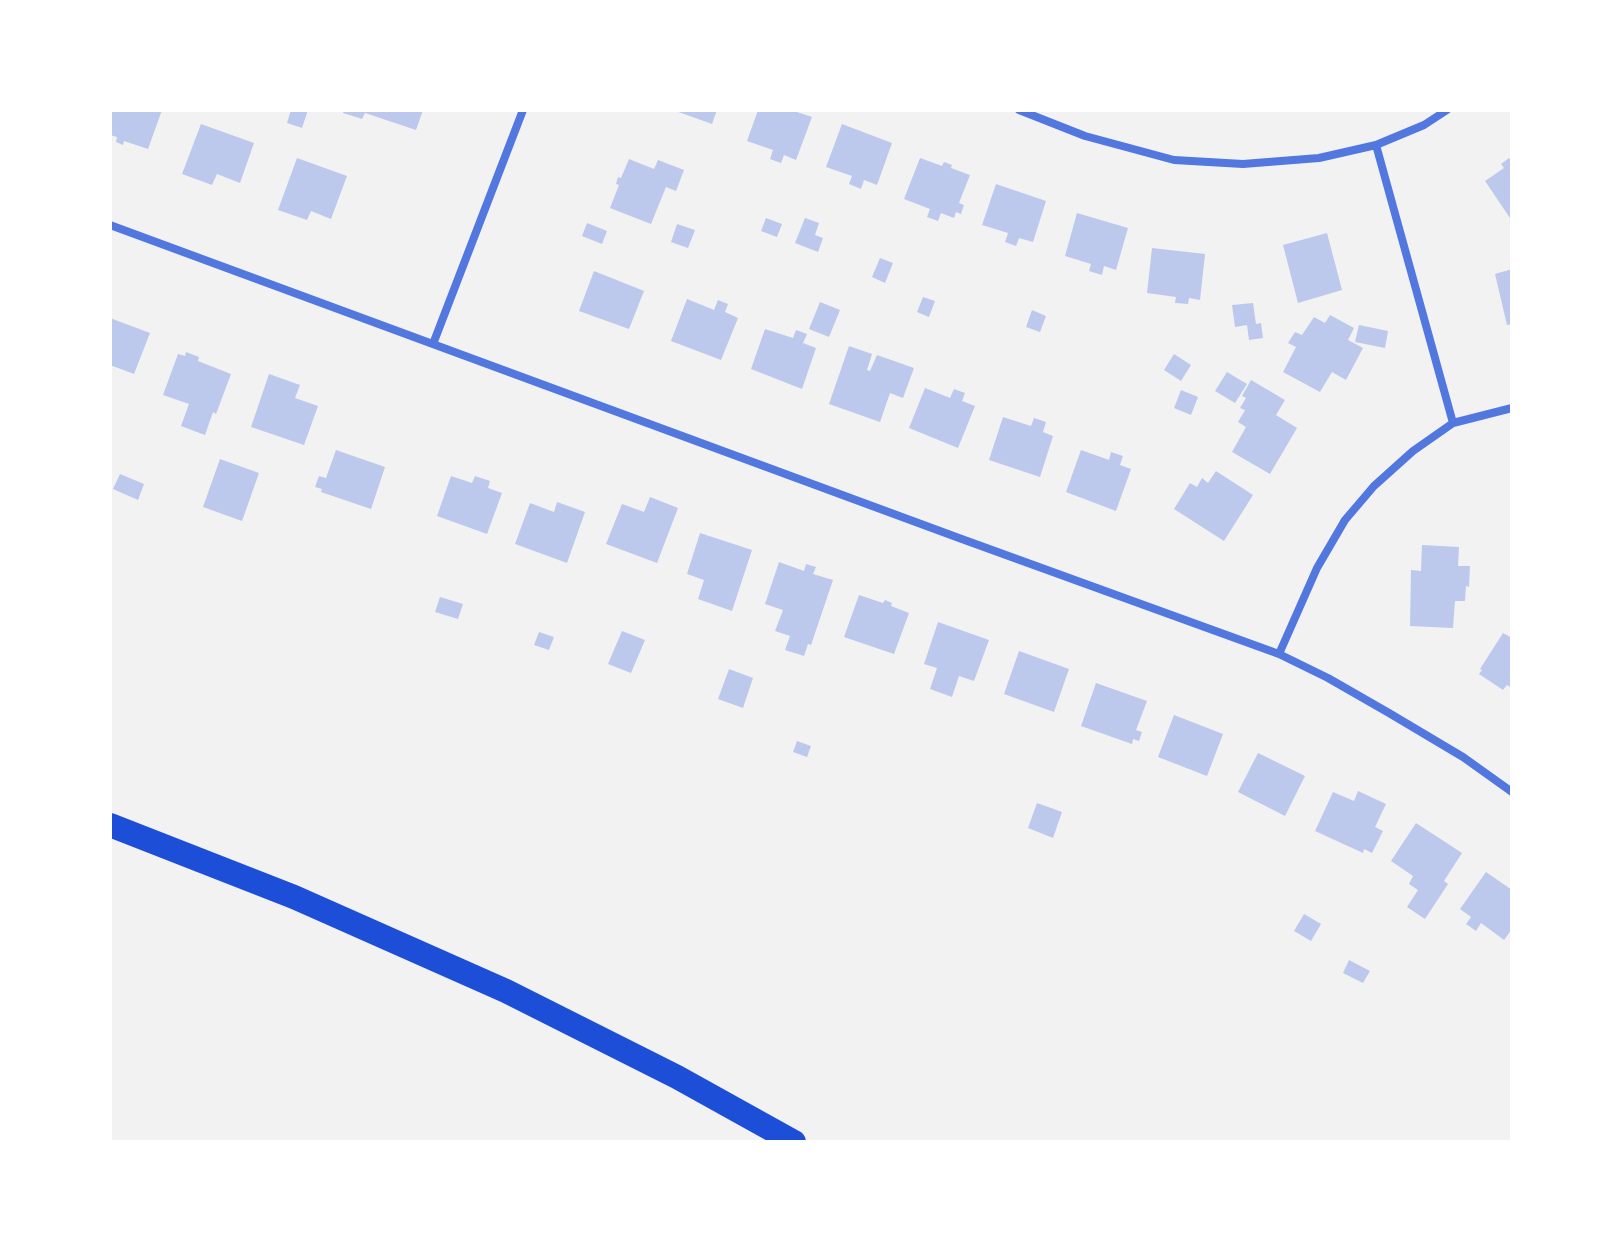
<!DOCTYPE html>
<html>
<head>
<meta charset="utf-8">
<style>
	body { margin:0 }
	#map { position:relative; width:1622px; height:1252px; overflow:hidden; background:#f2f2f2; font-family:"Exo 2",sans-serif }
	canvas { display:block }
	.frame { position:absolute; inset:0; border:112px solid #fff; pointer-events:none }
</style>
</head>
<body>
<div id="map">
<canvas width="1622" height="1252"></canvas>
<div class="frame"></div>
</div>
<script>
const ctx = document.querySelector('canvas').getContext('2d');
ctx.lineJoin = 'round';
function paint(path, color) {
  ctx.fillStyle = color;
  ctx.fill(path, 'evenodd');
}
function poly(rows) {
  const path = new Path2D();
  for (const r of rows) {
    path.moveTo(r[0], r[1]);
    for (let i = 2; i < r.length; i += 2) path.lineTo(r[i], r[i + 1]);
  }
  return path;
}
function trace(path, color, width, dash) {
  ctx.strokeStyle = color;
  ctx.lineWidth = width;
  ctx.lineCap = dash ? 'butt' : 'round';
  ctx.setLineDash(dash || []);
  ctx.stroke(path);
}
const building = poly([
	[110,110,162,110,148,149,124,141,123,145,116,142,117,137,110,135],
	[291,110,308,110,302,128,287,123],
	[344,110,423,110,416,130,365,113,362,119,343,113],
	[673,110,717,110,712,124],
	[758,110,791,110,812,117,796,160,784,155,781,163,770,159,773,150,747,141],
	[201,124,254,143,240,183,217,174,212,185,182,174],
	[842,124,892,143,877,185,864,180,861,189,849,184,852,176,826,167],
	[297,158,347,176,331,219,311,211,307,220,278,210],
	[920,158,942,166,944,162,952,165,951,168,970,175,959,203,964,205,961,214,956,212,954,218,941,213,938,221,927,217,930,209,904,199],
	[1509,158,1512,161,1512,217,1510,218,1485,181,1504,168,1501,164],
	[629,159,654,169,658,160,684,170,676,191,666,187,651,224,610,208,619,185,616,184,618,177,621,178],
	[996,184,1046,201,1033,242,1019,238,1016,246,1005,242,1008,233,982,225],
	[1077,213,1128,228,1116,270,1104,266,1102,275,1089,271,1091,264,1065,256],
	[766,218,782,224,777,237,761,231],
	[805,218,819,223,815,235,823,238,818,252,795,243],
	[587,223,607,231,602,244,582,236],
	[677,224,695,230,688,248,671,242],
	[1327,233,1342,290,1298,303,1283,245],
	[1152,248,1205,254,1200,300,1189,298,1188,304,1175,303,1176,297,1147,293],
	[880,258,893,263,885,283,872,277],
	[1512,269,1512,324,1507,325,1495,274],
	[594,271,644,291,629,329,579,311],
	[923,297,935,301,929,317,917,312],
	[687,299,714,310,718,300,728,304,725,312,738,318,721,360,671,341],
	[820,302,840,310,829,337,809,329],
	[1253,303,1256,324,1261,323,1263,338,1249,340,1247,325,1235,327,1232,305],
	[1032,310,1046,316,1040,332,1026,327],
	[1330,315,1354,328,1348,340,1363,348,1346,380,1332,372,1320,392,1283,372,1296,347,1288,343,1295,332,1302,335,1314,317,1325,323],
	[110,318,150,333,134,374,110,365],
	[1359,325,1388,331,1385,348,1355,342],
	[765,329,793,338,796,330,807,334,803,343,816,348,802,389,751,369],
	[849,346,872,354,867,370,870,371,877,355,914,368,903,398,890,393,880,422,829,404],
	[186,352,199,357,198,361,231,374,216,414,213,412,205,435,181,426,189,404,163,395,178,354,185,356],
	[1174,354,1191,365,1181,381,1164,370],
	[1227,372,1247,384,1235,403,1215,391],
	[269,374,300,385,295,398,318,406,304,445,251,427],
	[1251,380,1285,400,1276,415,1297,428,1270,474,1232,452,1246,427,1238,422,1245,410,1240,408,1246,398,1242,396],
	[925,388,950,398,954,389,965,393,962,401,975,406,958,448,909,428],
	[1181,390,1198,397,1191,415,1174,408],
	[1003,417,1031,426,1034,418,1046,422,1043,432,1053,436,1040,477,989,460],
	[336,450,385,467,371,509,321,492,322,489,315,487,319,476,326,478],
	[1081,450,1109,460,1111,452,1123,456,1120,465,1131,469,1116,511,1066,492],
	[220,459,259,473,242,521,203,507],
	[1216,471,1253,495,1224,541,1174,509,1190,483,1197,487,1202,478,1208,483],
	[120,474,144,484,138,500,113,489],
	[451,476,472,483,475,476,490,481,488,488,502,493,487,534,437,516],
	[650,497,678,508,657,563,606,544,622,504,644,512],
	[557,502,585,512,567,563,515,544,530,503,554,512],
	[700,533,752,550,732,611,698,599,704,580,687,574],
	[1422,545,1459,547,1458,566,1470,566,1469,587,1466,586,1465,601,1455,601,1453,628,1410,626,1411,570,1421,571],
	[779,562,804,571,806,564,816,567,813,574,833,580,811,645,808,644,804,656,785,650,790,636,775,631,783,610,765,604],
	[859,595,883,603,885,600,892,603,891,606,909,613,894,654,844,637],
	[440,597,463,604,458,619,435,612],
	[938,622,989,640,974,681,959,676,952,697,930,689,937,668,924,664],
	[622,631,645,640,631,673,608,664],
	[539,632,554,637,549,650,534,645],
	[1503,633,1512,638,1512,688,1507,685,1503,690,1479,674,1482,670,1480,669],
	[1019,651,1069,669,1054,712,1004,694],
	[729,669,753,678,743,708,718,699],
	[1096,683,1147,701,1136,730,1142,732,1139,741,1133,739,1132,744,1081,726],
	[1174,715,1223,734,1207,776,1158,757],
	[797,741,811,746,807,757,793,752],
	[1258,753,1305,776,1285,816,1238,792],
	[1358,791,1386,804,1375,827,1383,831,1372,853,1364,849,1363,853,1315,831,1333,792,1354,801],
	[1037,803,1062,812,1053,838,1028,828],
	[1416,823,1462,853,1444,881,1448,884,1425,919,1407,907,1418,890,1409,884,1413,876,1391,861],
	[1486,872,1512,890,1512,929,1504,940,1481,923,1476,931,1466,924,1471,917,1460,909],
	[1304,914,1321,924,1311,941,1294,931],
	[1349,960,1370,971,1363,983,1343,973]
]);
const minor = poly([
	[1019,110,1085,136,1174,160,1243,164,1319,158,1376,145,1424,125,1447,110],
	[1376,145,1453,423],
	[110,225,959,538,1279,654,1328,678,1389,713,1463,757,1512,792],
	[433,344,523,110],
	[1279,654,1317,568,1345,520,1374,486,1413,451,1453,423,1512,408]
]);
const motorway = poly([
	[110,825,294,897,506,991,677,1077,794,1142]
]);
paint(building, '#bdc9ec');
trace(minor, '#5277de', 8);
trace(motorway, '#1d4ed8', 24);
</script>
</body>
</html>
